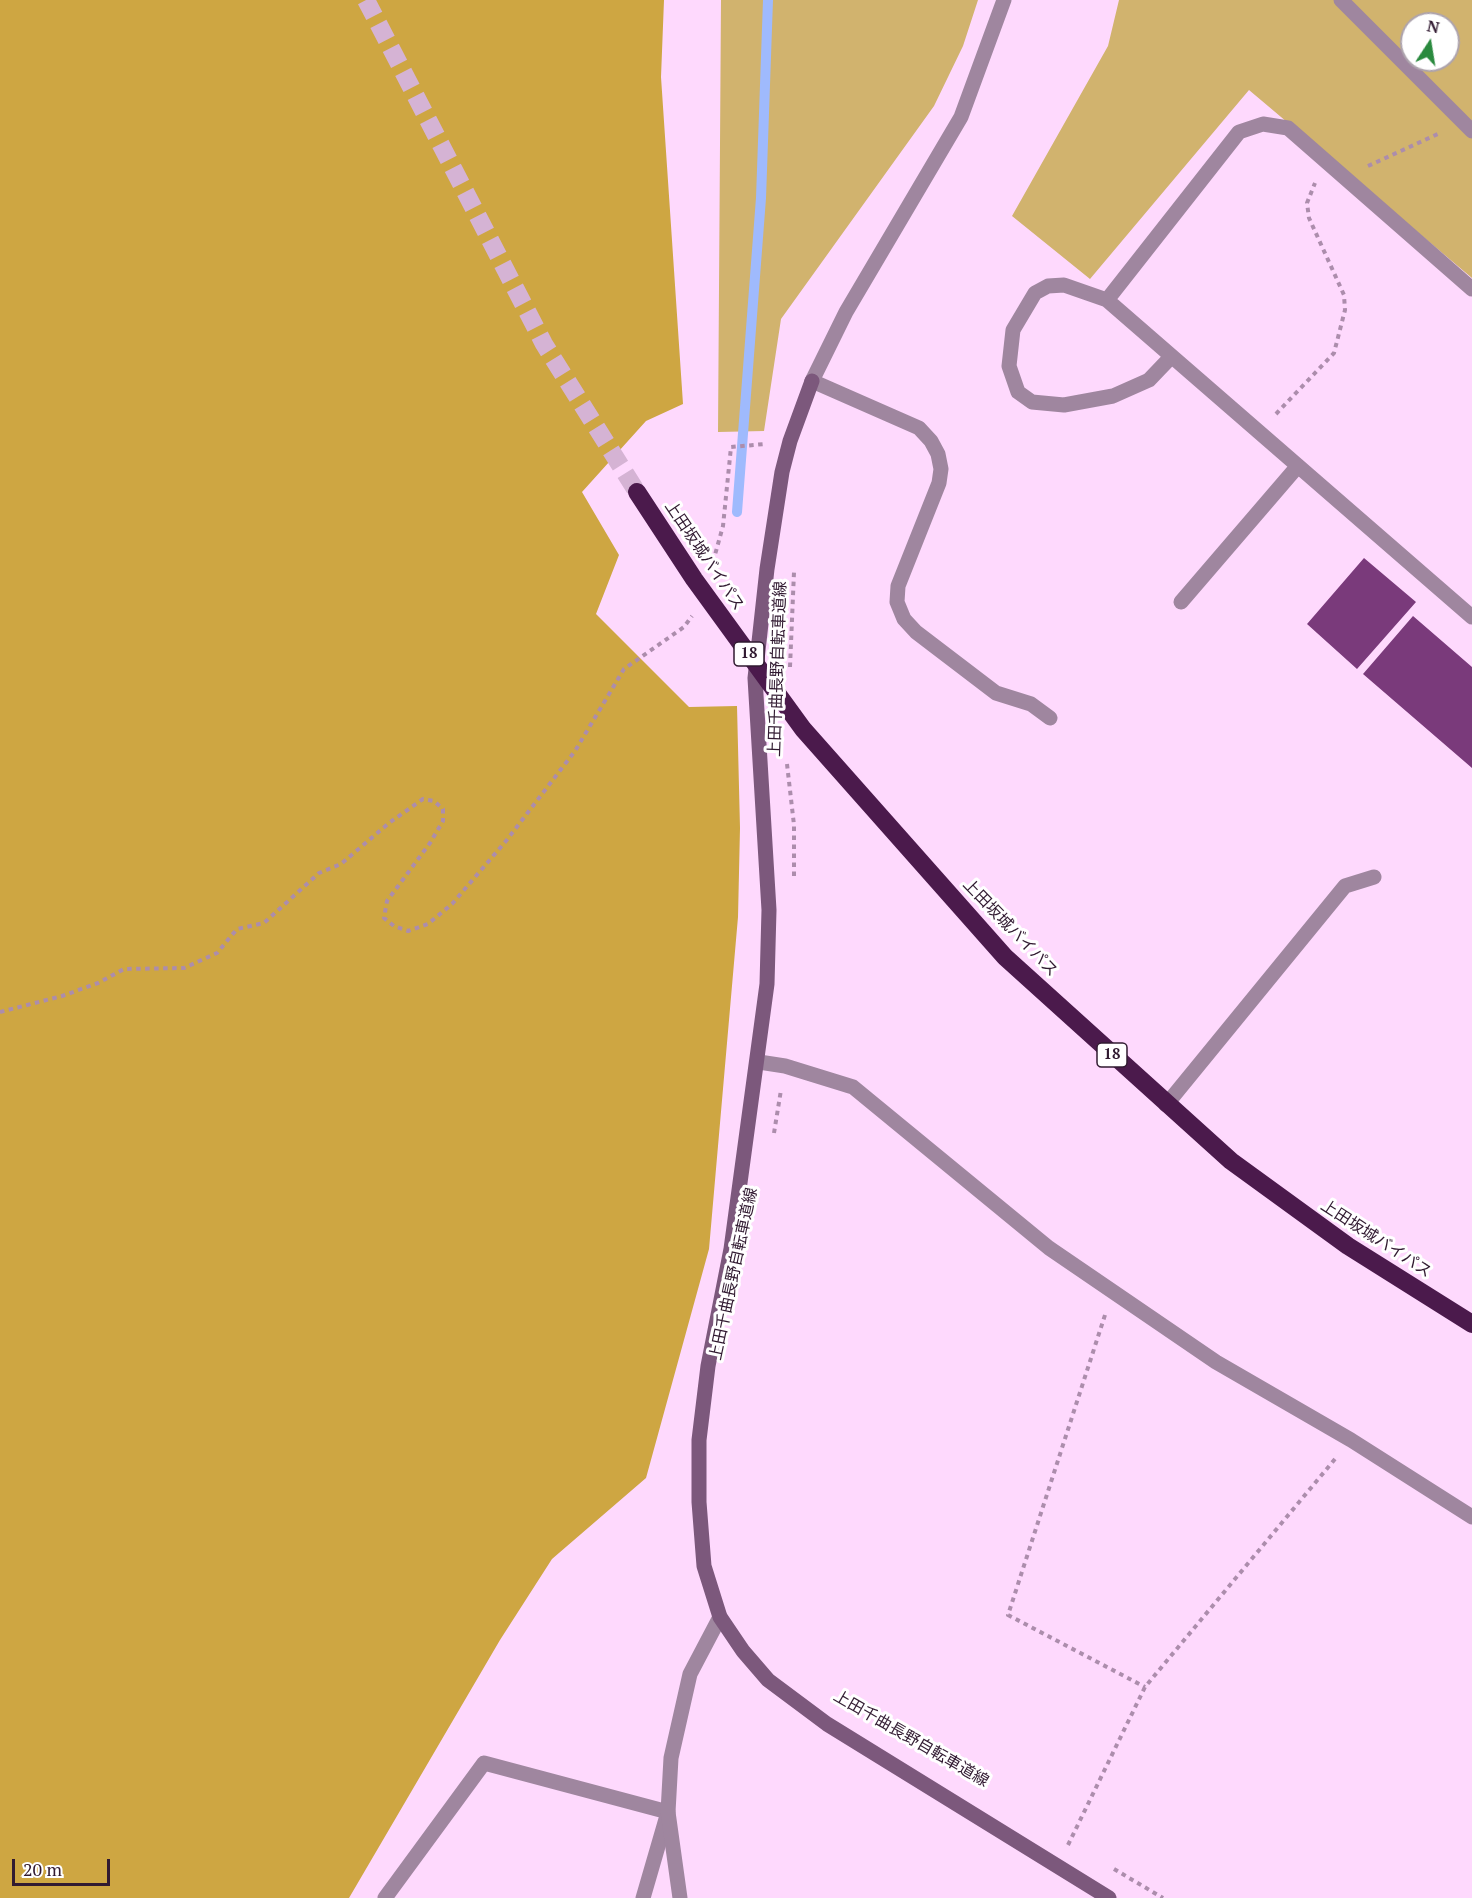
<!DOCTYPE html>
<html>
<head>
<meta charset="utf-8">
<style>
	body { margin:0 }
	#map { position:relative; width:1472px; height:1898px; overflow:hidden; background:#fed9fd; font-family:"PT Serif",serif }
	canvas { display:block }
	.north { position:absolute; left:1400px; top:12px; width:60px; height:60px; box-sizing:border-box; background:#fff; border:2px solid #ada3ad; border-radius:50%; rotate:12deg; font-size:16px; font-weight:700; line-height:24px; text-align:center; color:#311a31 }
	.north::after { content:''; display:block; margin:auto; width:21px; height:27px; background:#2a8a3e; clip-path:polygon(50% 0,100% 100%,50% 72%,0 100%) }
	.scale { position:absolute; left:12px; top:1859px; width:98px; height:27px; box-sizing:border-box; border:3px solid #311a31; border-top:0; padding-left:8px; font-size:18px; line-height:21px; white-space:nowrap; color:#311a31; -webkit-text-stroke:4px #fff; paint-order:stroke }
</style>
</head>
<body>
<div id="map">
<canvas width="1472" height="1898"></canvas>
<div class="north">N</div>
<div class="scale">20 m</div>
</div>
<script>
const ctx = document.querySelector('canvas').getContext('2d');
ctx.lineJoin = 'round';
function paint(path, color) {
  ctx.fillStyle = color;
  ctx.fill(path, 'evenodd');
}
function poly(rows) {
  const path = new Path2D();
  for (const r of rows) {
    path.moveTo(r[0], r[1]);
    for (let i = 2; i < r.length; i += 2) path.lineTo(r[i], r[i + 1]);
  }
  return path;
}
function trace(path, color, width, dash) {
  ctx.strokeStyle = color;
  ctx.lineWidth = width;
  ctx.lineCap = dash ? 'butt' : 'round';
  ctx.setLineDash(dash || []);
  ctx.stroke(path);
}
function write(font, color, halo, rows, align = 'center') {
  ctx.font = font + ' "PT Serif","Noto Sans JP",serif';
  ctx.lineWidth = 6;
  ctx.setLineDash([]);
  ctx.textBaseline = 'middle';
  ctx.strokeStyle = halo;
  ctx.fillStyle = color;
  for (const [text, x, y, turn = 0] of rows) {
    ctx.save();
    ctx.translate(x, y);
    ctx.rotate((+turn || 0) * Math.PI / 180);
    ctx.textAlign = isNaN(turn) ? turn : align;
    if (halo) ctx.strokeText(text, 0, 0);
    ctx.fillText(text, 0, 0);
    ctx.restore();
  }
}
const green = poly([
	[721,0,978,0,963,46,934,106,781,319,764,431,718,432],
	[1119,0,1472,0,1472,278,1249,90,1090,279,1012,216,1108,46],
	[1412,24,1448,24,1448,60,1412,60]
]);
const forest = poly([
	[0,0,664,0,661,77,683,404,646,421,582,492,619,555,596,614,689,707,737,706,740,828,738,917,709,1249,646,1478,552,1559,500,1640,349,1898,0,1898]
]);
const stream = poly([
	[737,512,761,198,768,0]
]);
const building = poly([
	[1364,558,1416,602,1357,669,1307,624],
	[1413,616,1472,667,1472,768,1363,674]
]);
const highwayTunnel = poly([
	[366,0,544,344,637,492]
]);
const path = poly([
	[1368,166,1440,133],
	[1276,414,1334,353,1345,310,1344,295,1309,218,1307,203,1315,183],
	[713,562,723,526,731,447,765,444],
	[790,667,794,572],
	[787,764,794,825,794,879],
	[0,1012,62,996,98,983,124,969,184,968,217,953,237,929,264,923,319,873,341,864,389,823,423,799,434,801,443,809,443,821,430,843,387,901,384,918,394,926,408,931,428,924,452,904,506,841,575,751,624,669,684,627,692,616],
	[774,1133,781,1090],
	[1105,1315,1008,1615,1145,1687],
	[1068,1845,1145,1687,1335,1459],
	[1114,1869,1163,1898]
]);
const lane = poly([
	[1107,300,1239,132,1263,124,1288,128,1472,289],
	[1171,357,1149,380,1113,396,1064,405,1032,402,1018,392,1009,366,1013,330,1035,293,1048,286,1064,285,1107,300,1472,617],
	[812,381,919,428,931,441,938,454,941,469,939,483,898,586,897,602,904,619,916,632,996,693,1031,704,1050,718],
	[1181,602,1297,467],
	[1166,1105,1345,886,1374,877],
	[385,1898,484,1763,668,1812,643,1898]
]);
const street = poly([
	[1341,0,1472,131],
	[812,381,846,312,961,117,1004,0],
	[759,1062,785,1066,853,1087,1049,1248,1216,1362,1351,1440,1472,1517],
	[680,1898,668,1812,671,1758,690,1674,720,1617]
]);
const secondary = poly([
	[812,381,790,441,782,472,767,569,755,678,769,910,767,984,731,1249,708,1366,699,1440,699,1502,704,1566,720,1617,743,1651,768,1680,827,1724,1109,1898]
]);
const highway = poly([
	[637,492,694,579,803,729,1005,957,1231,1161,1348,1246,1472,1324]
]);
const shields = [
	[749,654,30],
	[1112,1055,30]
];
const shieldNames = [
	["18",749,654],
	["18",1112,1055]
];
const streetNames = [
	["上田坂城バイパス",704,556,56],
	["上田千曲長野自転車道線",778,669,-88],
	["上田坂城バイパス",1010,928,46],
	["上田坂城バイパス",1376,1239,33],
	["上田千曲長野自転車道線",734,1274,-78],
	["上田千曲長野自転車道線",911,1739,30]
];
paint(green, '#d1b36e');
paint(forest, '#cea642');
trace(stream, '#9fbafd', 10);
paint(building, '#7a3a7b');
trace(highwayTunnel, '#d5b3d4', 18, [18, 9]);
trace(path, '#ac8dac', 4, [4.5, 4.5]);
trace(lane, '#9f869f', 15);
trace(street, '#9f869f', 15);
trace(secondary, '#7c587c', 15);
trace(highway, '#4b1a4c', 18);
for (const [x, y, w] of shields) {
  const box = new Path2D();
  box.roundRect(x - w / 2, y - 12, w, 24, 4.5);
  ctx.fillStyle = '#fff';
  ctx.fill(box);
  trace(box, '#311a31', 1.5);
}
write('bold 15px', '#311a31', null, shieldNames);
write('16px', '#311a31', '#fff', streetNames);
</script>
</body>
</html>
